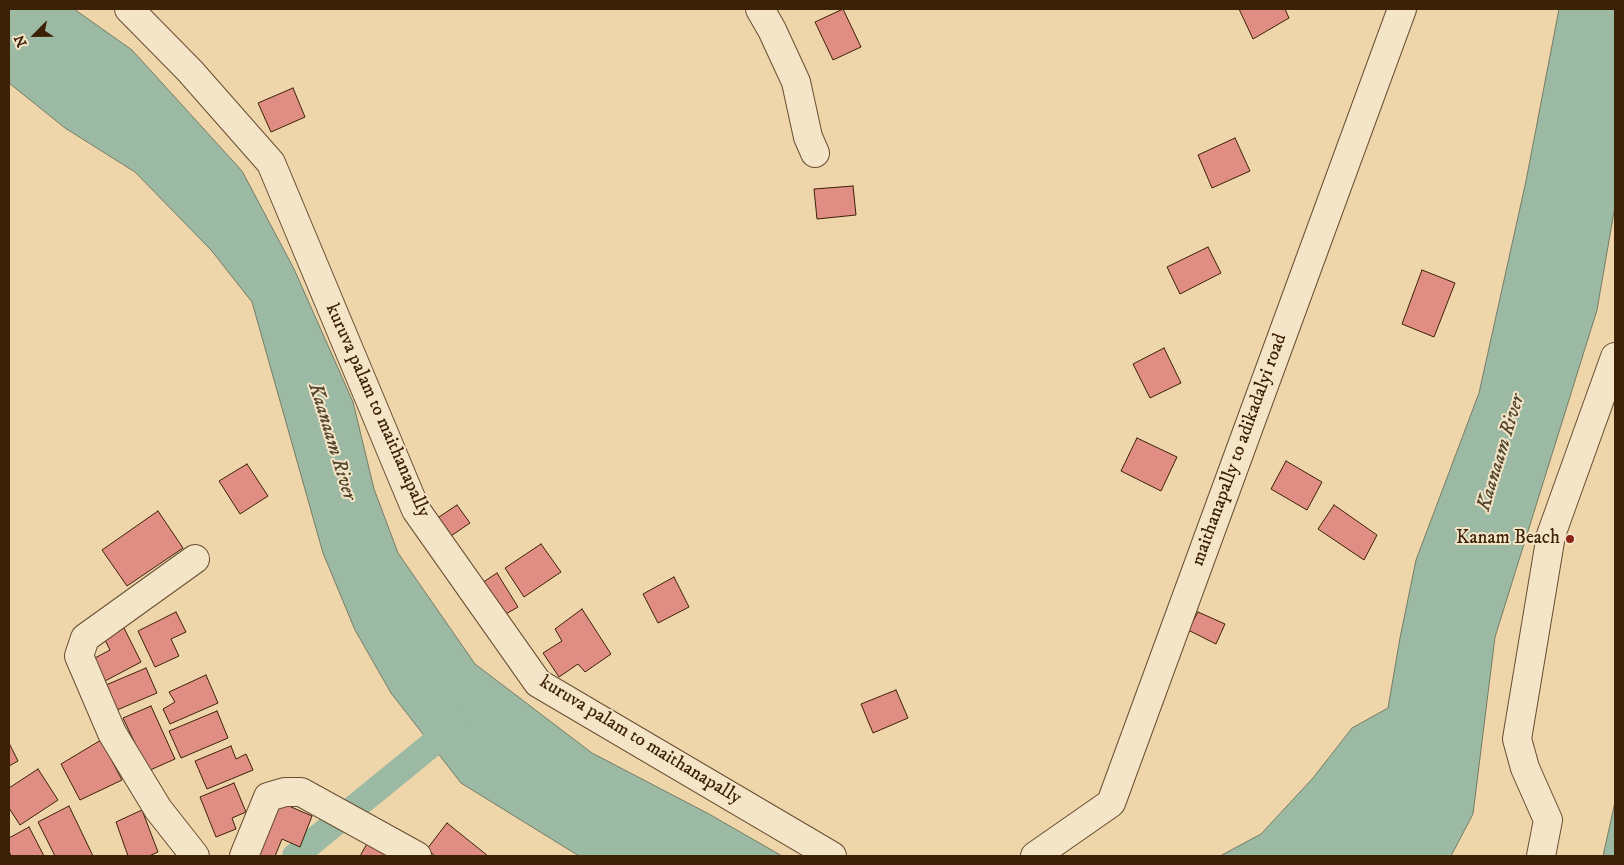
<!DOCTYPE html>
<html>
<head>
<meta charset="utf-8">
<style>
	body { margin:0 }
	#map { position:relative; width:1624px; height:865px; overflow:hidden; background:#eed5aa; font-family:"IM FELL DW Pica",serif }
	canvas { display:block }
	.frame { position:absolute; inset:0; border:10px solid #3c2107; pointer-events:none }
	.north { position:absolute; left:10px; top:10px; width:50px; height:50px; -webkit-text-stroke:4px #f4e4c8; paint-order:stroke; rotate:247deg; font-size:14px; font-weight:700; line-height:20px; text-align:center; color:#3c2107 }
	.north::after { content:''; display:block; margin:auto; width:18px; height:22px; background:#3c2107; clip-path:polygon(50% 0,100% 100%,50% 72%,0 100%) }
</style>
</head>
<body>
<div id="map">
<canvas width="1624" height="865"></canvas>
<div class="frame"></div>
<div class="north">N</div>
</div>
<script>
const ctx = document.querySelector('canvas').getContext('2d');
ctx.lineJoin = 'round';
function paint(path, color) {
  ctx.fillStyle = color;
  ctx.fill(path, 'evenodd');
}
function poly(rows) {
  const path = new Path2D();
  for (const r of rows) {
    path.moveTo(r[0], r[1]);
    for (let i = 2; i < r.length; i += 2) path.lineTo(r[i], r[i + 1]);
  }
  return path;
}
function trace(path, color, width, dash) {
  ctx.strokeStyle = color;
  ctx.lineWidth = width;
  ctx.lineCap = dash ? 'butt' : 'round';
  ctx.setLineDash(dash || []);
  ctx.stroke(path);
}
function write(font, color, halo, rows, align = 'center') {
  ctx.font = font + ' "IM FELL DW Pica",serif';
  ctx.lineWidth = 4;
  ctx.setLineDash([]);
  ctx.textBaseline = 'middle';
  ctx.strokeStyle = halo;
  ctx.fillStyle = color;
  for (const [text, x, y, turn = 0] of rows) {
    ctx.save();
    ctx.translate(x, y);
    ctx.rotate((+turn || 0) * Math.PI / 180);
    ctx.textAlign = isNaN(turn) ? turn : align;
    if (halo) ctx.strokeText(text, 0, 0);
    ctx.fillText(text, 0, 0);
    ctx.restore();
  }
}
const water = poly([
	[9,9,74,9,132,50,242,171,294,269,353,402,374,489,398,553,475,664,592,753,709,814,782,856,579,856,461,783,391,693,355,630,323,553,252,302,211,250,135,172,65,128,9,83,9,9],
	[1559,9,1615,9,1615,206,1597,310,1495,637,1473,814,1451,856,1220,856,1261,834,1313,778,1352,728,1388,708,1400,638,1416,560,1479,393,1526,181,1559,9],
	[1615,802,1615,856,1603,856,1615,802]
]);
const canal = poly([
	[295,856,458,723]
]);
const building = poly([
	[843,9,861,47,833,60,815,22,843,9],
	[1239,9,1285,9,1289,18,1253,39,1239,9],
	[293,88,305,117,271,132,258,103,293,88],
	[1235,138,1250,171,1212,188,1198,155,1235,138],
	[853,186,856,215,817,219,814,189,853,186],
	[1208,247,1221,273,1180,294,1167,267,1208,247],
	[1422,270,1455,283,1434,337,1402,324,1422,270],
	[1164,348,1181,383,1150,398,1133,364,1164,348],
	[1137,438,1177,457,1161,491,1121,471,1137,438],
	[1286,461,1322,482,1307,510,1271,489,1286,461],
	[247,464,268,496,240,514,219,481,247,464],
	[457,505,470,523,445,540,433,521,457,505],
	[1334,505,1377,535,1364,560,1318,529,1334,505],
	[158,511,183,548,127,586,102,550,158,511],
	[541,544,561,572,524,597,505,568,541,544],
	[497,573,518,607,499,618,479,585,497,573],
	[674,577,689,607,658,623,643,594,674,577],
	[582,609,611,654,585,672,578,664,559,677,543,653,562,641,555,629,582,609],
	[176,612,186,632,171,639,179,656,155,667,138,631,176,612],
	[1198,612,1225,624,1216,644,1188,630,1198,612],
	[123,626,141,662,105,681,93,659,110,650,103,636,123,626],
	[146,668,157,693,117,710,106,685,146,668],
	[206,675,218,703,170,724,163,709,175,702,169,692,206,675],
	[896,690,908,718,873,733,861,704,896,690],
	[151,706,175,759,148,771,123,718,151,706],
	[217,711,228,738,181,758,169,731,217,711],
	[101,740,122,780,80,800,61,764,101,740],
	[9,743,18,761,9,766,9,743],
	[231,746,236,759,246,754,253,770,207,789,195,761,231,746],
	[38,769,58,800,20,825,9,808,9,788,38,769],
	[234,783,246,812,232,818,236,829,216,837,200,797,234,783],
	[275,800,312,816,300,847,282,839,275,856,253,856,275,800],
	[69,806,93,856,55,856,38,822,69,806],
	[142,810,158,852,149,856,128,856,116,822,142,810],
	[447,823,488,856,435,856,427,849,447,823],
	[29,827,44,856,11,856,9,851,9,838,29,827],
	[368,842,394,856,360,856,368,842]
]);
const minor = poly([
	[129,9,190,71,271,163,416,510,538,683,832,856],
	[760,9,772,30,796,82,808,137,815,153],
	[195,856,158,809,112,733,79,656,85,638,195,559],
	[244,856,268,797,285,792,301,792,417,856],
	[1035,856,1111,803,1402,9],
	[1541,856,1548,820,1525,768,1517,739,1551,535,1615,357]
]);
const markers = [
	[1570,539,5,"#8f2418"]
];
const streetNames = [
	["kuruva palam to maithanapally",377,411,66],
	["maithanapally to adikadalyi road",1240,450,-70],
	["kuruva palam to maithanapally",640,741,31]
];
const poiNames = [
	["Kanam Beach",1560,539]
];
const waterNames = [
	["Kaanaam River",331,442,73],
	["Kaanaam River",1502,453,-73]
];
paint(water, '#9bb9a3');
trace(water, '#757c65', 1);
trace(canal, '#9bb9a3', 26);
paint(building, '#e08e84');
trace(building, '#3c2107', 1);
trace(minor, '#684e30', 30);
trace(minor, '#f4e4c8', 28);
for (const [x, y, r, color] of markers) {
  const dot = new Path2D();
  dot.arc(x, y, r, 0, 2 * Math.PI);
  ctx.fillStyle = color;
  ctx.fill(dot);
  trace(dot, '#f4e4c8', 2);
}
write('19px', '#3c2107', '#f4e4c8', streetNames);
write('19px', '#3c2107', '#f4e4c8', poiNames, 'right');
write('italic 20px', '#54472e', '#f4e4c8', waterNames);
</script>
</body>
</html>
